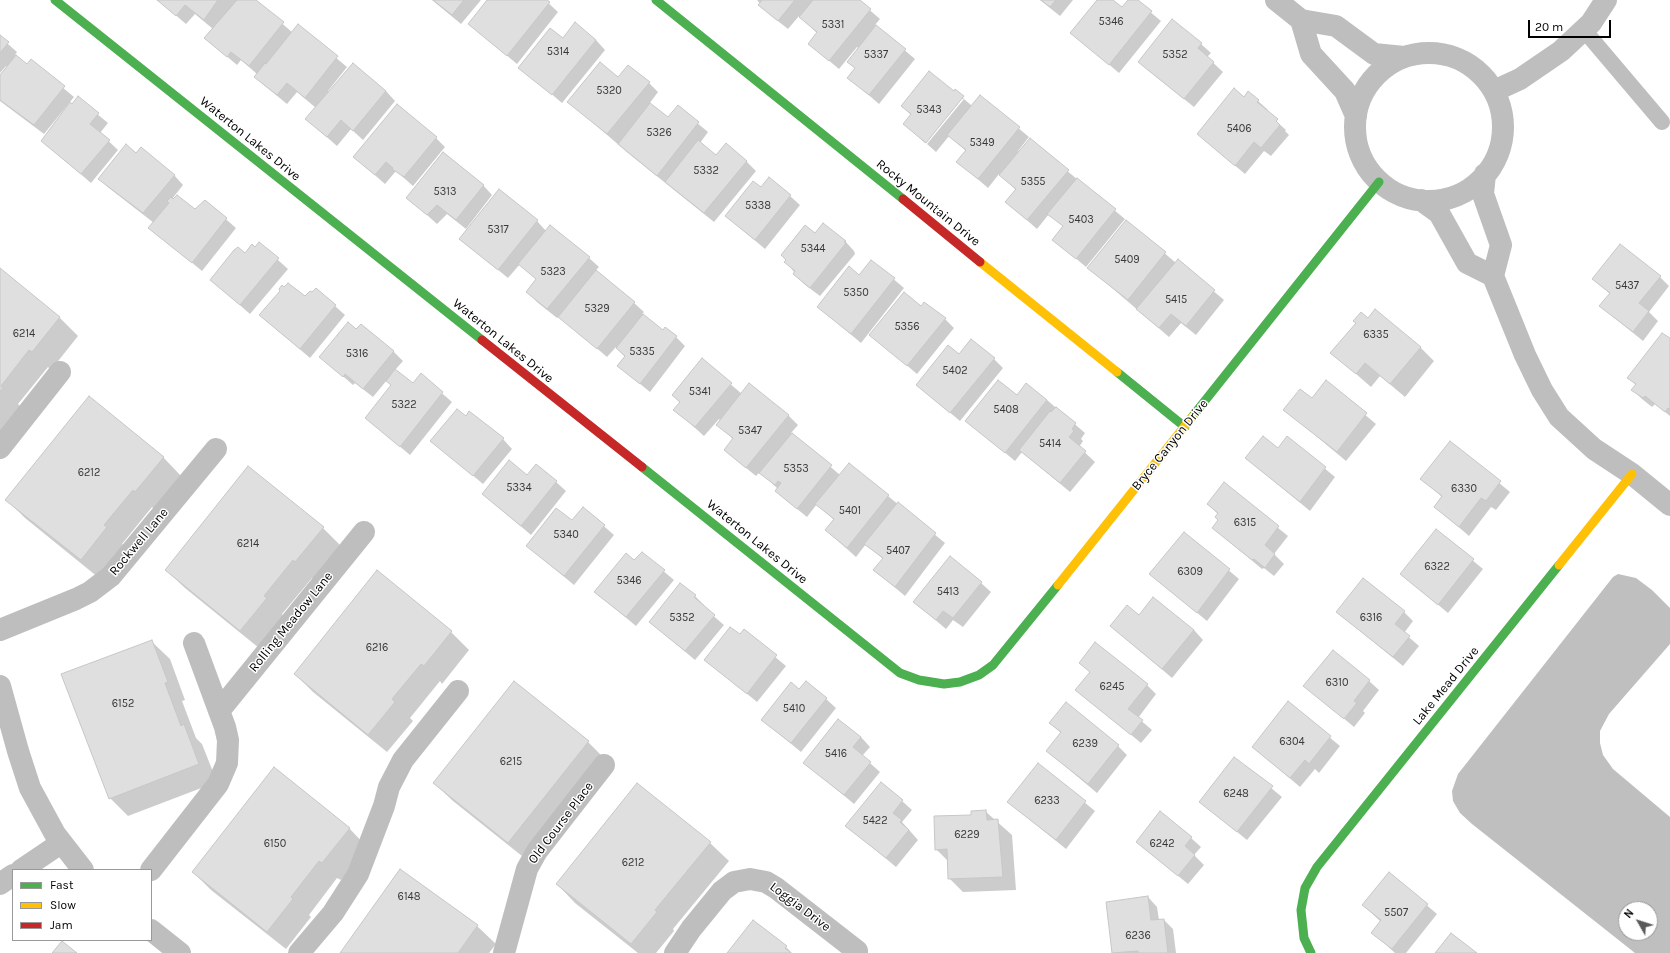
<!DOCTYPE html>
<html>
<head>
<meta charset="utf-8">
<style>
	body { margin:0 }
	#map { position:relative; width:1670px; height:953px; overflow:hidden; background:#fff; font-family:Karla,sans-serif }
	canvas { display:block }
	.legend { position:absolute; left:12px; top:869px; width:140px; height:72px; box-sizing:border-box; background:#fff; border:1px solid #999; margin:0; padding:5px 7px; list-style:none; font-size:12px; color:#000 }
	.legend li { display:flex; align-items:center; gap:8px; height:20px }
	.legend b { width:20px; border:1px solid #999 }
	.north { position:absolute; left:1618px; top:901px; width:40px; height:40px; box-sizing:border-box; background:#fff; border:1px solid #999; border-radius:50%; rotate:309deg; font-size:11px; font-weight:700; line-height:16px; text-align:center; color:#000 }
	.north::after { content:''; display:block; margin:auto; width:14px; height:18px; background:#595959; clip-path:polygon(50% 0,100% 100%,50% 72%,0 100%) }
	.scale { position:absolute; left:1528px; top:20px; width:83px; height:18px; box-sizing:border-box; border:2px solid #000; border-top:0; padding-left:5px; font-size:12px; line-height:14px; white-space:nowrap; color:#000; -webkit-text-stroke:3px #fff; paint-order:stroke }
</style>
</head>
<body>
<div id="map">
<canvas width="1670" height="953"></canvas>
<ul class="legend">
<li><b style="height:5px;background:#4caf50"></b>Fast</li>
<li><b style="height:5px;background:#ffc107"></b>Slow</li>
<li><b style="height:5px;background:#c62828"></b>Jam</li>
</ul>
<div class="north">N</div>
<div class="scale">20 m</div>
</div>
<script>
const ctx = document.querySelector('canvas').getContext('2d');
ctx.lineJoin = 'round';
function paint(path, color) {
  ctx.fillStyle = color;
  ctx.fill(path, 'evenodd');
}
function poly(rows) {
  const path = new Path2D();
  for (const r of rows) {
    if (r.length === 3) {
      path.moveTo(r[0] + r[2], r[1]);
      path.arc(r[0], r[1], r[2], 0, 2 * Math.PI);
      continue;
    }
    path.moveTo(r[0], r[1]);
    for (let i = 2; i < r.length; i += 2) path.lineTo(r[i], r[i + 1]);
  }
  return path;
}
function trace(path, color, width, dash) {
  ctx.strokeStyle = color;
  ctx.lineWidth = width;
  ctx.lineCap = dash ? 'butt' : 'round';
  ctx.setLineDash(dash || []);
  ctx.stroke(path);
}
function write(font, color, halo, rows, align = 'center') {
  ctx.font = font + ' Karla,sans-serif';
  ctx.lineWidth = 3;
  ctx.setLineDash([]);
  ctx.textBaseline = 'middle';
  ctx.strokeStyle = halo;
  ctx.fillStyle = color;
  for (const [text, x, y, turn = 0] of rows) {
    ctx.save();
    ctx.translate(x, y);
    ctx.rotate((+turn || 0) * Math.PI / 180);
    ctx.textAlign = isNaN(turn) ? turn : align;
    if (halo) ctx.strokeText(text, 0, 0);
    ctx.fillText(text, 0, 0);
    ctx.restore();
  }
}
const water = poly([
	[1618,574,1636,578,1652,590,1670,608,1670,644,1609,714,1600,731,1600,743,1603,755,1613,769,1670,817,1670,953,1635,953,1472,824,1460,813,1453,801,1452,791,1458,774,1613,577],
	[1626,909,1650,909,1650,933,1626,933]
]);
const shadow = poly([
	[158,0,255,0,293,33,298,26,347,67,328,91,329,92,386,91,395,101,363,140,351,129,337,146,306,119,316,108,297,92,287,104,265,86,255,77,257,74,241,60,237,65,205,38,213,29,195,14,186,24],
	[432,0,481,0,461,24],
	[488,0,545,0,558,12,517,64,469,24],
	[757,0,858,0,880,19,875,25,915,59,879,104,849,78,856,69,848,62,859,48,857,47,839,69,809,44,817,33,799,16,788,29,769,14],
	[1040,0,1073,0,1060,16],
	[1098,0,1111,0,1122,9,1129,0,1136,0,1161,21,1119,73,1072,33],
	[0,37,17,52,15,55,28,66,31,61,74,97,44,134,0,101,0,77,8,67,6,66,0,73],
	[596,40,605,50,562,103,520,67],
	[1201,44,1211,53,1207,57,1223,72,1194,107,1149,71],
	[619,79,649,83,658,92,649,104,668,119,678,107,708,132,700,143,716,157,746,161,756,171,714,222,628,153,569,102],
	[955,91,972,106,980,96,1029,137,1018,151,1019,152,1030,140,1125,219,1086,267,1054,240,1064,227,1049,214,1037,229,1006,202,1016,190,999,174,988,188,958,162,966,151,949,136,936,152,927,144,964,99,961,99,925,143,905,124,912,116,902,106,954,92],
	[78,98,108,123,100,133,118,150,91,183,42,141],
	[1244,98,1258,101,1268,110,1266,112,1286,130,1285,131,1289,135,1271,156,1264,151,1245,174,1208,143],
	[436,138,445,147,413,186,396,171,385,184,354,157],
	[137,154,174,175,183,185,172,199,195,210,205,201,236,228,202,271,150,228,154,223,109,188,100,179],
	[483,185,492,195,466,229,447,214,437,224,408,198],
	[761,188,790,196,800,205,765,249,726,216],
	[537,221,546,231,589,258,599,267,595,271,634,303,644,312,642,314,663,331,676,337,685,346,650,392,618,366,625,357,616,347,607,357,559,316,557,318,537,302,528,292,537,280,520,264,508,278,460,239],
	[1127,221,1176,263,1178,261,1224,300,1196,335,1181,323,1169,337,1089,268],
	[845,241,854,251,855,254,820,296,804,284,786,262],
	[259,243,288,269,250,314,211,280,255,248],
	[872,261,904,288,861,343,818,307,859,276],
	[0,270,60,318,78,336,51,370,48,367,18,404,21,407,0,432],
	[1660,277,1669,286,1649,312,1658,321,1643,341,1600,306,1610,294,1593,279],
	[316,289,345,315,310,358,260,315,305,298],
	[921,307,945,319,954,328,917,374,871,335],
	[1368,319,1420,347,1434,361,1405,397,1380,376,1371,387,1332,353],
	[357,331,393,351,403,361,395,370,413,384,421,375,452,402,410,455,366,418,392,386,387,380,373,397,355,383,353,385,321,357],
	[1670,340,1670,416,1655,404,1652,407,1642,399,1633,390,1636,385,1629,378],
	[959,356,994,359,1003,368,960,421,917,385],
	[702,360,742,394,788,415,798,425,791,433,840,475,888,496,945,543,905,596,874,570,883,559,866,544,856,557,826,530,834,520,817,504,807,517,786,500,776,491,778,489,760,472,756,476,735,459,725,450,733,439,717,424,720,420,719,419,704,436,675,410,680,403,673,395],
	[1326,382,1376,424,1346,461,1285,410,1312,400],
	[1017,396,1047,400,1085,433,1081,439,1083,441,1079,447,1095,462,1070,492,1022,452,1015,461,967,421],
	[466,417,503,439,512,449,483,484,432,441],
	[1287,437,1335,477,1310,511,1246,458,1278,450],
	[1451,443,1510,492,1496,510,1491,507,1469,536,1435,507,1442,497,1422,479],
	[163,457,181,476,154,509,152,507,122,544,125,546,99,578,25,518,7,500],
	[556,482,566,491,531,535,483,494],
	[1224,484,1288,536,1274,554,1284,564,1274,576,1264,568,1262,569,1213,528,1219,520,1218,514,1208,504],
	[583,508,614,535,574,585,527,546,573,522],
	[323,528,341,546,314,580,312,578,282,614,284,617,259,648,185,588,166,570],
	[1436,530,1483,569,1448,613,1401,574],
	[1184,533,1239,579,1207,621,1150,574],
	[642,553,674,580,636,626,595,592],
	[981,583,991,592,963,627,953,620,946,629,914,602],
	[695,596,704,605,703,607,724,625,695,660,650,622],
	[1337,612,1404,612,1413,621,1404,633,1419,646,1403,666],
	[1139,616,1194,630,1203,640,1172,678,1111,626],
	[744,631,786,666,757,702,706,660,740,636],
	[451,632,469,650,442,684,440,681,410,718,413,721,387,752,313,692,295,674],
	[151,641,170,659,185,700,182,701,196,738,202,744,217,782,128,816,110,798],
	[1080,663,1147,685,1156,694,1138,718,1152,730,1141,743,1077,690,1091,673],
	[1369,681,1379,690,1363,711,1365,713,1354,727,1305,686],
	[799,691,826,699,836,708,801,752,762,720],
	[1288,703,1340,746,1319,773,1315,769,1300,787,1253,747],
	[1050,723,1118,746,1127,755,1097,793,1047,751,1061,733],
	[861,737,870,747,862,756,880,772,854,804,805,763],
	[588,742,606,760,527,860,453,801,434,783],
	[1235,758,1282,797,1247,840,1200,802],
	[1038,764,1095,811,1066,849,1008,802],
	[902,801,912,810,902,822,918,840,896,867,847,826],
	[985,811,1012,835,1016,890,963,892,949,878,949,862,936,849,972,816],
	[349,828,367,847,341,880,337,878,309,915,311,917,286,949,211,890,193,872],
	[1191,838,1201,847,1194,855,1204,865,1188,884,1137,842],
	[710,843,729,861,673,929,674,931,656,953,638,953,575,903,557,884],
	[1389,873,1437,914,1406,953,1395,953,1372,932,1381,922,1363,905],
	[1148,897,1157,907,1159,920,1164,920,1173,929,1176,953,1113,953,1107,903],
	[753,921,786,947,792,953,728,953],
	[477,926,496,944,489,953,342,953]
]);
const building = poly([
	[157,0,218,0,204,20,185,5,176,16,157,0],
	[237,0,256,0,284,22,249,66,231,52,227,57,204,38,237,0],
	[433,0,464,0,452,15,433,0],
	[487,0,547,0,550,2,507,56,468,24,487,0],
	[762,0,795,0,778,21,758,5,762,0],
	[813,0,860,0,871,9,829,61,808,44,817,32,799,17,813,0],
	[1041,0,1056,0,1050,7,1041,0],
	[1097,0,1113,0,1122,7,1128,0,1138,0,1152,11,1109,65,1070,33,1097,0],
	[1172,19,1202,43,1198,48,1214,62,1184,99,1138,62,1172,19],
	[575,22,596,40,552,95,518,68,550,28,563,38,575,22],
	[298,24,338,56,305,98,287,83,277,95,254,77,265,63,266,64,298,24],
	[876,25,906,49,869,95,847,78,855,68,847,62,876,25],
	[0,35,9,42,0,53,0,35],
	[16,55,27,64,31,59,65,86,34,125,0,100,0,75,16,55],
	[600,62,618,77,628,65,650,82,607,134,567,102,600,62],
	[353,63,386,91,353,131,341,120,327,137,305,119,353,63],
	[929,71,954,91,955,89,964,96,926,143,903,124,911,114,901,106,929,71],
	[1234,88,1244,97,1248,91,1259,100,1257,102,1278,119,1276,121,1280,125,1261,148,1254,142,1235,166,1197,134,1234,88],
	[980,95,1020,127,978,179,956,162,966,150,947,135,980,95],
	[78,96,99,113,90,124,110,140,81,174,41,141,70,102,72,104,78,96],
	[650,103,668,117,678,105,699,122,657,176,618,144,650,103],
	[397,104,437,137,404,177,392,169,393,168,386,162,375,175,353,157,397,104],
	[1030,138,1069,170,1027,220,1005,202,1016,189,999,175,1030,138],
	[698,140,716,155,726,143,747,161,704,213,665,182,698,140],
	[126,144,136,153,141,147,175,175,143,213,98,179,126,144],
	[443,152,484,185,456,220,437,205,427,215,406,198,443,152],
	[769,177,791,195,755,240,725,216,753,181,761,187,769,177],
	[1077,178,1116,209,1076,259,1052,240,1063,226,1047,214,1077,178],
	[499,189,538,220,498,270,459,239,499,189],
	[177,195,195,209,205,200,227,218,192,263,148,228,169,203,167,201,171,197,173,199,177,195],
	[1126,220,1166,252,1128,300,1087,268,1126,220],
	[823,223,846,241,844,242,846,243,810,288,793,274,795,271,784,262,786,260,781,255,805,225,815,233,823,223],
	[550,225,590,257,547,309,526,292,536,279,518,264,550,225],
	[259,242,279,258,240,305,210,280,234,250,238,247,245,253,252,244,255,247,259,242],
	[1620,244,1661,276,1639,303,1649,311,1633,332,1599,306,1610,293,1592,279,1620,244],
	[1178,259,1215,290,1186,326,1171,314,1159,328,1136,309,1178,259],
	[871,260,895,278,851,334,817,307,849,266,859,275,871,260],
	[0,268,60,317,32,352,29,350,1,386,3,388,0,392,0,268],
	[596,270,635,302,597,349,558,317,596,270],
	[288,283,305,296,310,291,312,292,316,288,336,305,300,349,259,315,280,291,279,289,282,285,284,287,288,283],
	[904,292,921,306,924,302,946,318,907,366,869,335,904,292],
	[1375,309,1421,347,1390,384,1365,363,1356,374,1330,353,1356,323,1353,321,1361,312,1368,318,1375,309],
	[643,314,663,330,665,327,677,336,640,384,617,366,625,356,616,348,643,314],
	[348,322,356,329,361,324,394,351,363,389,345,374,343,377,319,357,348,322],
	[1662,333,1670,338,1670,409,1668,408,1665,412,1645,396,1643,398,1631,390,1636,384,1627,378,1662,333],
	[971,339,995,358,950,413,916,385,948,345,959,354,971,339],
	[702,358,732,383,695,427,673,410,680,402,672,395,702,358],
	[395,369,413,383,421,373,443,392,400,447,365,418,391,385,386,381,395,369],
	[998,380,1017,395,1026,383,1047,400,1005,453,965,421,998,380],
	[1326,380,1367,413,1337,452,1283,410,1300,389,1312,398,1326,380],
	[749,383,789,415,746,468,724,450,733,438,716,425,749,383],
	[89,396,164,457,135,492,133,490,104,525,107,527,81,560,5,500,89,396],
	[1056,407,1076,423,1072,429,1074,431,1069,437,1086,451,1060,483,1019,450,1050,411,1051,412,1056,407],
	[457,409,466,416,469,411,504,438,473,476,430,441,457,409],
	[792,433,832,465,797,509,775,491,781,483,778,481,775,485,759,473,792,433],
	[1263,436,1278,448,1287,436,1326,467,1300,502,1245,458,1263,436],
	[1450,441,1501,481,1486,501,1481,498,1459,527,1434,507,1442,496,1420,479,1450,441],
	[509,460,527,475,536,464,557,481,521,526,482,494,509,460],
	[849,463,889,495,847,548,825,530,834,519,815,504,849,463],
	[248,466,324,527,295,562,293,560,264,596,267,598,240,631,165,570,248,466],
	[1224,482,1279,526,1265,545,1275,554,1265,568,1254,559,1252,560,1212,528,1218,520,1215,517,1218,513,1207,504,1224,482],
	[898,502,936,533,895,587,873,570,883,558,864,544,898,502],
	[583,507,605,525,564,576,526,546,556,508,572,520,583,507],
	[1436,529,1474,559,1438,605,1400,574,1436,529],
	[1184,532,1230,569,1197,613,1149,574,1184,532],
	[642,552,665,570,626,617,594,592,626,553,634,560,642,552],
	[950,556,982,582,953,618,943,611,936,620,913,602,950,556],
	[377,570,452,631,424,666,421,664,392,699,395,702,368,735,294,674,377,570],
	[1363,578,1405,611,1395,624,1410,636,1393,657,1336,612,1363,578],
	[680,583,696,595,694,597,715,615,685,651,649,622,680,583],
	[1153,597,1194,630,1162,669,1110,626,1127,605,1139,615,1153,597],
	[730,627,740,634,744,629,777,655,747,694,704,660,730,627],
	[152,640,168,682,165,683,181,726,184,724,199,764,109,799,61,674,152,640],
	[1095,642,1148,684,1128,709,1143,720,1131,735,1075,690,1090,672,1079,663,1095,642],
	[1333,650,1370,680,1354,701,1357,703,1344,719,1303,686,1333,650],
	[514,681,589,741,508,843,433,783,514,681],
	[806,681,827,698,791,743,761,720,791,682,799,689,806,681],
	[1288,701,1331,736,1309,764,1305,760,1290,778,1252,747,1288,701],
	[1066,702,1119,745,1088,784,1046,751,1061,732,1049,723,1066,702],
	[838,719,861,737,853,747,871,762,844,795,803,763,838,719],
	[1234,757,1273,786,1237,832,1199,802,1234,757],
	[1038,763,1086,801,1056,840,1007,802,1038,763],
	[274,767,350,828,322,863,319,861,291,897,293,899,267,932,192,872,274,767],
	[881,782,903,800,893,813,902,820,900,822,909,830,886,858,845,826,881,782],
	[637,783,711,842,655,910,657,912,631,944,556,884,637,783],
	[986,810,987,820,998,819,1003,877,948,879,947,849,935,850,934,816,971,815,971,811,986,810],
	[1160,811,1192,837,1185,846,1195,855,1178,876,1136,842,1160,811],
	[400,869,478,925,458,953,340,953,400,869],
	[1389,872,1428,904,1392,949,1371,933,1381,920,1362,905,1389,872],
	[1148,896,1151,920,1164,919,1168,953,1138,953,1138,951,1112,953,1106,902,1148,896],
	[753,920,787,946,785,948,791,953,727,953,753,920],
	[1451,933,1477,953,1435,953,1451,933],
	[62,941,77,953,52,953,62,941]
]);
const lane = poly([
	[1584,30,1662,122]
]);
const street = poly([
	[1276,0,1301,20,1336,26,1374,54,1404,57],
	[1301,20,1311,54,1345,91,1356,116],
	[1429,127,74],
	[1494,91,1520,79,1561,51,1591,23,1606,0],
	[1485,174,1483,194,1501,245,1493,276,1525,355,1542,390,1559,417,1594,449,1632,474,1670,505],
	[1421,200,1439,213,1467,263,1493,276],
	[0,448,60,372],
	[0,630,76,599,90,592,111,576,216,449],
	[0,686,18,751,30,788,55,834,83,870],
	[219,711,364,532],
	[21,870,61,843],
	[151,870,218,784,227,763,228,740,225,727,194,643],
	[0,884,13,875],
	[151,930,180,953],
	[299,953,333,913,358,874,384,806,389,787,403,760,458,691],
	[504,953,527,869,537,851,604,765],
	[675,953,691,929,722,891,734,882,750,879,766,882,776,888,857,951]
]);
const fast = poly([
	[55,0,482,340],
	[656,0,903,199],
	[1117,372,1185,427],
	[1192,417,1379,182],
	[642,467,900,673,919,680,944,684,960,682,979,675,993,665,1058,585],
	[1311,953,1304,938,1301,910,1305,888,1317,867,1559,565]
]);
const slow = poly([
	[980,262,1117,372],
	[1559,565,1632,474],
	[1058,585,1192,417]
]);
const jam = poly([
	[903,199,980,262],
	[482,340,642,467]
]);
const numberNames = [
	["5346",1111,22],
	["5331",833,25],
	["5314",558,52],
	["5337",876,55],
	["5352",1175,55],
	["5320",609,91],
	["5343",929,110],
	["5406",1239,129],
	["5326",659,133],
	["5349",982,143],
	["5332",706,171],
	["5355",1033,182],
	["5313",445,192],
	["5338",758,206],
	["5403",1081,220],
	["5317",498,230],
	["5344",813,249],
	["5409",1127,260],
	["5323",553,272],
	["5437",1627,286],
	["5350",856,293],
	["5415",1176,300],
	["5329",597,309],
	["5356",907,327],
	["6214",24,334],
	["6335",1376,335],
	["5335",642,352],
	["5316",357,354],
	["5402",955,371],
	["5341",700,392],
	["5322",404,405],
	["5408",1006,410],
	["5347",750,431],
	["5414",1050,444],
	["5353",796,469],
	["6212",89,473],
	["5334",519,488],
	["6330",1464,489],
	["5401",850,511],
	["6315",1245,523],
	["5340",566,535],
	["6214",248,544],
	["5407",898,551],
	["6322",1437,567],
	["6309",1190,572],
	["5346",629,581],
	["5413",948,592],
	["5352",682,618],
	["6316",1371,618],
	["6216",377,648],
	["6310",1337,683],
	["6245",1112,687],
	["6152",123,704],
	["5410",794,709],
	["6304",1292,742],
	["6239",1085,744],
	["5416",836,754],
	["6215",511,762],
	["6248",1236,794],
	["6233",1047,801],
	["5422",875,821],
	["6229",967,835],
	["6150",275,844],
	["6242",1162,844],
	["6212",633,863],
	["6148",409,897],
	["5507",1396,913],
	["6236",1138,936]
];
const streetNames = [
	["Waterton Lakes Drive",250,139,39],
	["Rocky Mountain Drive",928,203,39],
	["Waterton Lakes Drive",503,341,39],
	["Bryce Canyon Drive",1170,445,-51],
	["Rockwell Lane",139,542,-50],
	["Waterton Lakes Drive",757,542,39],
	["Rolling Meadow Lane",291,622,-51],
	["Lake Mead Drive",1446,686,-51],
	["Old Course Place",561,823,-53],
	["Loggia Drive",800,907,37]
];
paint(water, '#bfbfbf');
paint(shadow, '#0003');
paint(building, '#dfdfdf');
trace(building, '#c7c7c7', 1);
trace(lane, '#bebebe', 16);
trace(street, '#bebebe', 22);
trace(fast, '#4caf50', 9);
trace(slow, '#ffc107', 9);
trace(jam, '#c62828', 9);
write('11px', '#383838', null, numberNames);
write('13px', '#000', '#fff', streetNames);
</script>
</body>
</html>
